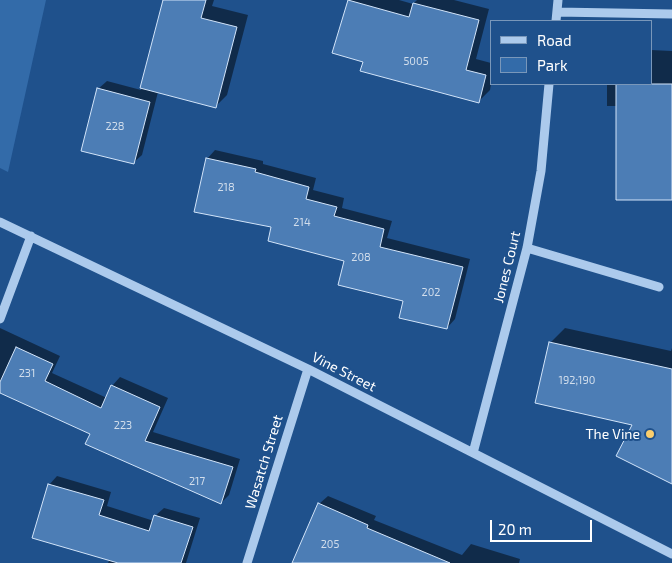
<!DOCTYPE html>
<html>
<head>
<meta charset="utf-8">
<style>
	body { margin:0 }
	#map { position:relative; width:672px; height:563px; overflow:hidden; background:#1f518c; font-family:"Exo 2",sans-serif }
	canvas { display:block }
	.legend { position:absolute; left:490px; top:20px; width:162px; height:65px; box-sizing:border-box; background:#1f518c; border:1px solid #7997ba; margin:0; padding:6px 9px; list-style:none; font-size:15px; color:#fff }
	.legend li { display:flex; align-items:center; gap:10px; height:25px }
	.legend b { width:25px; border:1px solid #7997ba }
	.scale { position:absolute; left:490px; top:520px; width:102px; height:22px; box-sizing:border-box; border:2px solid #fff; border-top:0; padding-left:6px; font-size:15px; line-height:18px; white-space:nowrap; color:#fff; -webkit-text-stroke:4px #1f518c; paint-order:stroke }
</style>
</head>
<body>
<div id="map">
<canvas width="672" height="563"></canvas>
<ul class="legend">
<li><b style="height:6px;background:#accaec"></b>Road</li>
<li><b style="height:14px;background:#336ba9"></b>Park</li>
</ul>
<div class="scale">20 m</div>
</div>
<script>
const ctx = document.querySelector('canvas').getContext('2d');
ctx.lineJoin = 'round';
function paint(path, color) {
  ctx.fillStyle = color;
  ctx.fill(path, 'evenodd');
}
function poly(rows) {
  const path = new Path2D();
  for (const r of rows) {
    path.moveTo(r[0], r[1]);
    for (let i = 2; i < r.length; i += 2) path.lineTo(r[i], r[i + 1]);
  }
  return path;
}
function trace(path, color, width, dash) {
  ctx.strokeStyle = color;
  ctx.lineWidth = width;
  ctx.lineCap = dash ? 'butt' : 'round';
  ctx.setLineDash(dash || []);
  ctx.stroke(path);
}
function write(font, color, halo, rows, align = 'center') {
  ctx.font = font + ' "Exo 2",sans-serif';
  ctx.lineWidth = 4;
  ctx.setLineDash([]);
  ctx.textBaseline = 'middle';
  ctx.strokeStyle = halo;
  ctx.fillStyle = color;
  for (const [text, x, y, turn = 0] of rows) {
    ctx.save();
    ctx.translate(x, y);
    ctx.rotate((+turn || 0) * Math.PI / 180);
    ctx.textAlign = isNaN(turn) ? turn : align;
    if (halo) ctx.strokeText(text, 0, 0);
    ctx.fillText(text, 0, 0);
    ctx.restore();
  }
}
const green = poly([
	[0,0,46,0,8,172,0,168]
]);
const shadow = poly([
	[164,0,214,0,212,6,248,15,227,95,216,106,158,92,142,155,133,163,98,89,107,81,141,90],
	[350,0,399,0,413,4,417,0,454,0,489,9,476,59,491,63,491,84,490,90,479,101,334,52],
	[651,50,672,51,672,199,617,106,607,106,607,84,651,84],
	[215,150,263,161,263,164,316,178,313,190,344,198,342,208,392,221,387,238,470,259,455,319,447,328,346,260,273,226,207,159],
	[0,328,60,356,52,373,107,398,112,386,120,377,168,398,153,432,240,459,229,495,221,503,91,433,0,391],
	[565,328,671,351,672,348,672,483,634,424,550,343],
	[57,476,111,492,107,506,154,521,155,516,164,508,200,518,186,563,108,563,110,559,49,485],
	[328,496,376,516,374,520,462,555,471,544,520,559,519,563,296,563,319,504]
]);
const building = poly([
	[163,0,206,0,201,18,237,27,216,108,140,88,163,0],
	[348,0,409,17,413,3,479,20,466,70,486,75,479,103,360,71,363,62,332,53,348,0],
	[616,84,672,84,672,200,616,200,616,84],
	[97,88,150,102,134,164,81,151,97,88],
	[206,158,256,169,255,172,309,187,306,199,337,207,334,216,384,229,380,247,463,267,447,329,399,318,403,301,338,285,344,261,268,241,271,227,194,212,206,158],
	[549,342,672,369,672,484,616,456,632,425,535,403,549,342],
	[16,347,53,364,45,381,101,408,111,385,160,407,145,441,233,467,221,504,85,444,90,434,0,393,0,382,16,347],
	[48,484,104,500,99,515,149,531,154,515,193,527,181,563,118,563,32,538,48,484],
	[318,503,368,525,367,528,450,563,292,563,318,503]
]);
const minor = poly([
	[557,12,672,14],
	[556,21,558,0],
	[0,222,308,369,672,554],
	[527,248,659,287],
	[0,319,31,236],
	[473,453,527,248,541,171,549,84],
	[247,563,308,369]
]);
const markers = [
	[650,434,5,"#face6d"]
];
const numberNames = [
	["5005",416,61],
	["228",115,126],
	["218",226,187],
	["214",302,222],
	["208",361,257],
	["202",431,292],
	["231",27,373],
	["192;190",577,380],
	["223",123,425],
	["217",197,481],
	["205",330,544]
];
const streetNames = [
	["Jones Court",507,267,-76],
	["Vine Street",344,372,27],
	["Wasatch Street",264,462,-73]
];
const poiNames = [
	["The Vine",640,434]
];
paint(green, '#336ba9');
paint(shadow, '#0007');
paint(building, '#4c7db5');
trace(building, '#d2e4f9', 1);
trace(minor, '#accaec', 9);
for (const [x, y, r, color] of markers) {
  const dot = new Path2D();
  dot.arc(x, y, r, 0, 2 * Math.PI);
  ctx.fillStyle = color;
  ctx.fill(dot);
  trace(dot, '#1f518c', 2);
}
write('11px', '#d2deec', null, numberNames);
write('14px', '#fff', '#1f518c', streetNames);
write('14px', '#fff', '#1f518c', poiNames, 'right');
</script>
</body>
</html>
